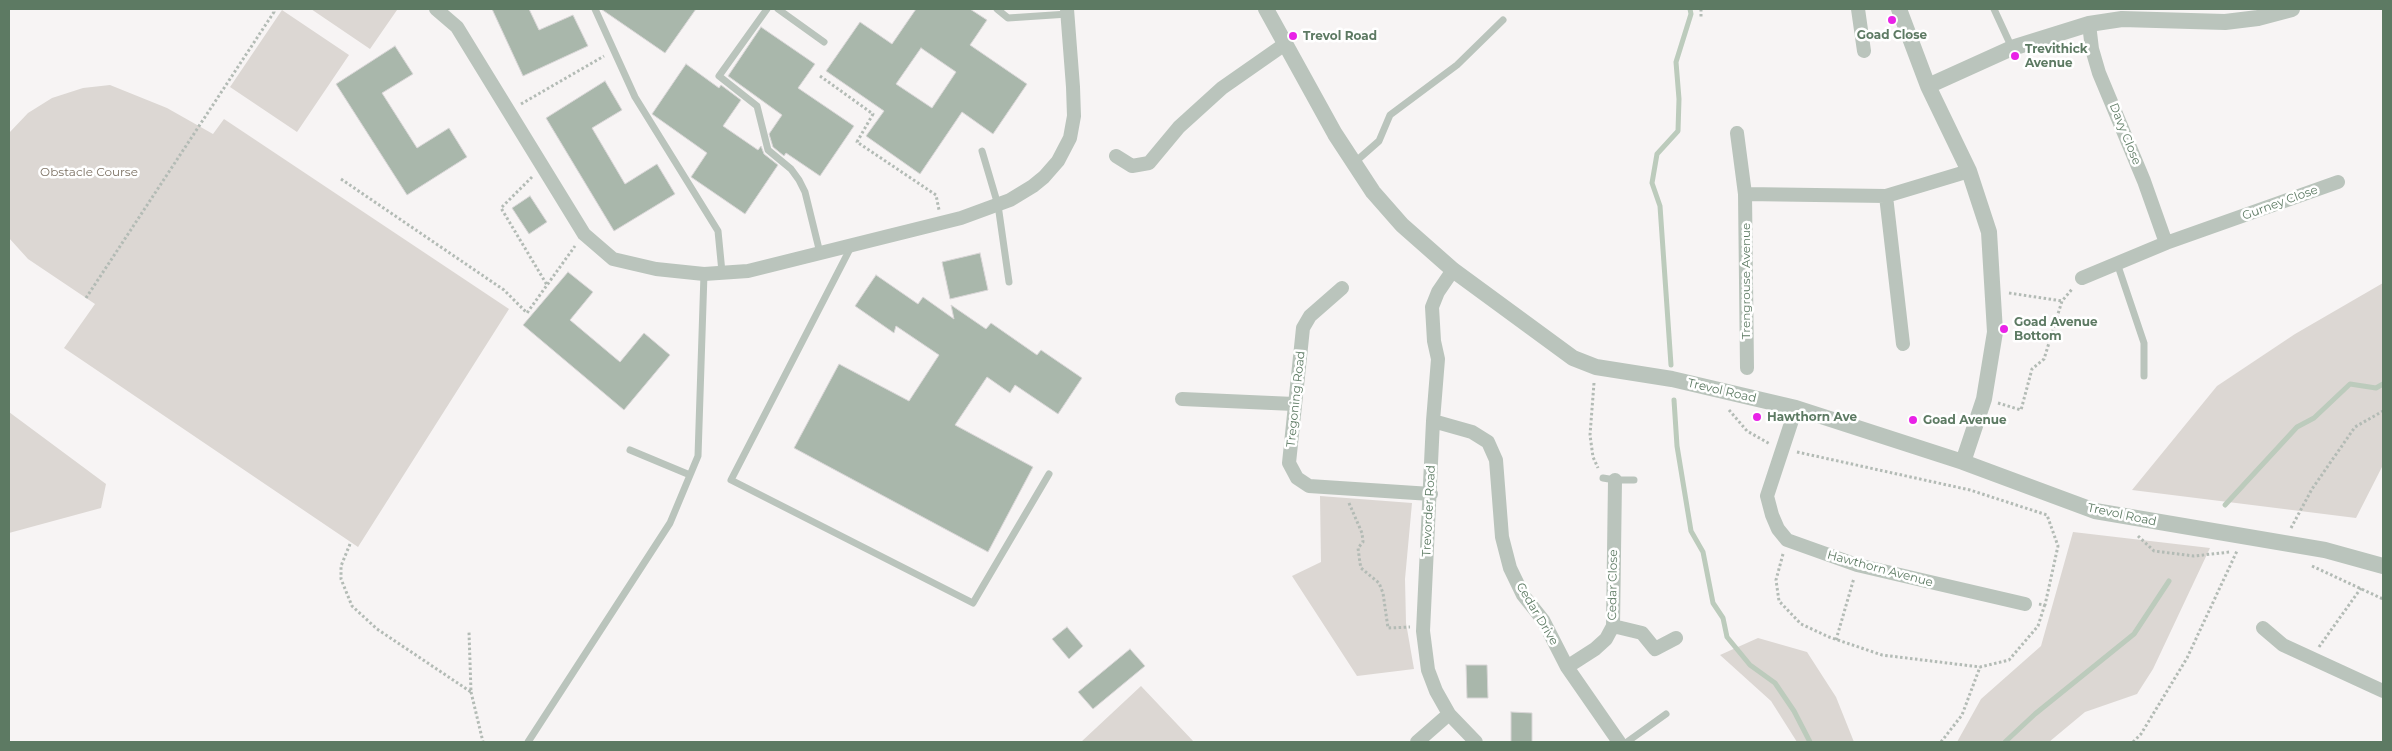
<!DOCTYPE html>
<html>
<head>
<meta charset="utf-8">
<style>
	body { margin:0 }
	#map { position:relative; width:2392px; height:751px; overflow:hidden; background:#f7f4f4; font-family:Montserrat,sans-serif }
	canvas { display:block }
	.frame { position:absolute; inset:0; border:10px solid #5d7a63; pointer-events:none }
</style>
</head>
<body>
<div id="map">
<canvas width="2392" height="751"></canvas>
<div class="frame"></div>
</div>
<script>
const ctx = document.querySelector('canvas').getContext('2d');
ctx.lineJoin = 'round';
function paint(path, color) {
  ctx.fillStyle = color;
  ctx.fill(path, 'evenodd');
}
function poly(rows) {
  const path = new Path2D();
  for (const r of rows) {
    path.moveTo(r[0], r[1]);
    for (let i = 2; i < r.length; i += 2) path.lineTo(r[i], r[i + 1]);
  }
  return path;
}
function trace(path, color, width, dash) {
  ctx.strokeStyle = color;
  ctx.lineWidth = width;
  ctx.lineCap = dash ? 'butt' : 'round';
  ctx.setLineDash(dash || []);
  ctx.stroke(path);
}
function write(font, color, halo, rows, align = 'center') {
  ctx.font = font + ' Montserrat,sans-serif';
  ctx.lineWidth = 5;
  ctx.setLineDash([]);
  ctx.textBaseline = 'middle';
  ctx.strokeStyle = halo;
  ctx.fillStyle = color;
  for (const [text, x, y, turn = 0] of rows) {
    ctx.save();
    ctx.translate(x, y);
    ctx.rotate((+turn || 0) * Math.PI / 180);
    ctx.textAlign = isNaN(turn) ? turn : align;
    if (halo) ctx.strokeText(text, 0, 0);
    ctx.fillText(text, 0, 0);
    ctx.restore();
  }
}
const green = poly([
	[311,9,394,9,397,10,370,49],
	[282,10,349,55,297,132,230,87],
	[110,85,167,108,213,134,224,119,509,309,358,547,64,348,95,304,28,259,9,238,9,133,28,113,52,98,83,88],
	[2383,283,2383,465,2356,518,2132,490,2217,386,2295,334],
	[9,412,106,484,101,508,9,533],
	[1320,496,1412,503,1405,579,1406,623,1414,669,1357,676,1292,576,1321,562],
	[2073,532,2210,548,2153,669,2137,694,2085,712,2049,742,1957,742,1981,699,2041,646],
	[1758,638,1807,652,1836,697,1854,742,1797,742,1771,701,1720,655],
	[1141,686,1194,742,1081,742]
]);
const stream = poly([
	[1671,365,1660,206,1652,183,1657,154,1678,131,1679,99,1676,62,1691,14,1690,9],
	[1674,400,1677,446,1691,531,1703,552,1713,603,1723,618,1727,637,1750,665,1775,683,1794,711,1810,742],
	[2225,505,2297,427,2314,418,2350,384,2376,388,2383,384],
	[2005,742,2035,714,2134,634,2169,581]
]);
const building = poly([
	[492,9,529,9,539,30,573,15,588,46,523,76,492,9],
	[601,9,696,9,665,53,601,9],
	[916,9,970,9,987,20,970,45,1027,84,993,134,962,112,920,174,866,136,884,111,826,71,860,22,892,44,916,9],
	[921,48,956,72,932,108,896,84,921,48],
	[761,27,815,64,798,88,854,126,820,176,786,153,784,156,773,147,769,134,782,115,728,76,761,27],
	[395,46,413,74,382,93,417,148,449,128,467,157,407,195,336,84,395,46],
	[686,64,719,88,721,85,741,100,723,126,758,150,761,146,764,154,778,165,745,214,691,177,707,153,652,114,686,64],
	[605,81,622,110,592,128,625,184,657,164,675,194,614,231,546,118,605,81],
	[530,196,547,222,529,234,512,208,530,196],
	[980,253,988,290,950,299,942,262,980,253],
	[568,272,593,292,570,320,620,362,644,333,670,355,624,410,523,325,568,272],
	[876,275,918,304,923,297,954,319,951,305,986,329,991,323,1037,355,1041,350,1082,378,1058,414,1015,385,1010,393,987,377,955,425,1033,467,988,552,794,448,839,364,909,401,939,355,896,326,894,333,855,306,876,275],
	[1067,627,1083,646,1069,659,1052,639,1067,627],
	[1130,649,1145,666,1093,709,1078,692,1130,649],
	[1466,665,1487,665,1488,698,1467,698,1466,665],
	[1511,712,1532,713,1532,742,1511,742,1511,712]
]);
const path = poly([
	[1701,9,1701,18],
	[820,76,873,114,857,142,936,195,939,210],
	[521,104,604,56],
	[532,177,501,208,547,285],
	[341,179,504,290,527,313,575,246],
	[2009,293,2062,301],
	[86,298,274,12,273,9],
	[1594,383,1590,435,1593,457,1598,468],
	[1998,403,2021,410,2032,369,2044,359,2062,301,2073,288],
	[1729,410,1747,431,1770,444],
	[1797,452,1970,490,2047,515,2058,546,2045,605,2038,604],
	[1349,503,1362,533,1363,542,1358,548,1360,563,1361,568,1379,583,1383,593,1388,628,1410,627],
	[2291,528,2312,489,2355,427,2383,411],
	[2138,536,2154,551,2194,556,2230,552],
	[350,544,341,566,341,579,352,606,377,629,471,692,469,632],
	[1783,554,1776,580,1779,601,1801,624,1829,637,1882,655,1980,667,2009,660,2038,626,2045,604],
	[2312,566,2383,599],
	[1836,640,1854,578],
	[2319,647,2361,588],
	[471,692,483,742],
	[1941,742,1962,715,1980,667],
	[2133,742,2141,734,2187,658,2237,551]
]);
const service = poly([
	[595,9,635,97,718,231,722,272],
	[767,9,719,76,757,106,768,150,791,169,799,180,805,192,820,253],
	[778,9,824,42],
	[997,9,1008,18,1068,14],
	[1994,9,2012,48],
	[982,151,998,205,1009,282],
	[1354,163,1379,141,1390,115,1457,65,1503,20],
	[852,245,731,480,973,603,1049,474],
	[2117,263,2144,343,2144,376],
	[630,450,690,475],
	[1603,478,1615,480,1634,480],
	[528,742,670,523,698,456,704,274],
	[1627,742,1666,714]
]);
const minor = poly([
	[436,9,457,27,584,234,613,259,656,269,704,274,748,271,961,218,1010,200,1033,186,1044,177,1058,161,1070,138,1074,116,1073,87,1067,9],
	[1858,9,1864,51],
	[1737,133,1745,194,1747,368],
	[1116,156,1132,166,1149,163,1179,127,1222,88,1285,44],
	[1745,194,1886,196,1969,171],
	[1886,196,1903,344],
	[2166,243,2338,182],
	[1453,270,1438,292,1432,307,1434,341,1438,359,1433,421,1423,631,1428,670,1436,691,1449,714,1476,742],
	[2082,278,2166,243,2144,181,2099,73,2092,49,2089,24],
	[1342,288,1310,316,1303,328,1289,463,1297,478,1309,486,1431,494],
	[1182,399,1294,404],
	[1796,408,1767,496,1772,515,1778,529,1787,540,1857,565,2025,604],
	[1433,421,1472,432,1488,442,1496,460,1502,537,1510,568,1523,595,1543,620,1567,667,1619,742],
	[1613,626,1642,633,1655,649,1676,638],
	[2263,628,2283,645,2383,691],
	[1567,667,1595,649,1606,639,1613,626,1615,480],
	[1417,742,1449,714]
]);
const tertiary = poly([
	[1266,9,1335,134,1373,192,1402,225,1453,270,1573,358,1596,367,1672,379,1796,408,1963,462,2095,511,2325,550,2383,566],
	[1899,9,1928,86,1969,171,1989,232,1995,332,1984,399,1963,462],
	[1928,86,2012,48,2089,24,2122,19,2225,22,2258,18,2292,9]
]);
const markers = [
	[1892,20,5,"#e922e7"],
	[1293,36,5,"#e922e7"],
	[2015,56,5,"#e922e7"],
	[2004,329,5,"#e922e7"],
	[1757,417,5,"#e922e7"],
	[1913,420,5,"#e922e7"]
];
const poiNames = [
	["Goad Close",1892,35,"center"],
	["Trevol Road",1303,36],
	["Trevithick",2025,49],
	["Avenue",2025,63],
	["Goad Avenue",2014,322],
	["Bottom",2014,336],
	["Hawthorn Ave",1767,417],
	["Goad Avenue",1923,420]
];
const streetNames = [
	["Davy Close",2125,134,68],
	["Gurney Close",2280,203,-20],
	["Trengrouse Avenue",1746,281,-90],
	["Trevol Road",1722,391,13],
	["Tregoning Road",1296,399,-84],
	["Trevorder Road",1429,511,-87],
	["Trevol Road",2122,515,12],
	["Hawthorn Avenue",1880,569,15],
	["Cedar Close",1613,585,-89],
	["Cedar Drive",1537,614,59]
];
const parkNames = [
	["Obstacle Course",89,172]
];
paint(green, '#dcd7d3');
trace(stream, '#bccbbc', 5);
paint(building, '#a9b7ab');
trace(building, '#d9d6d7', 1);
trace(path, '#b3bbb5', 3, [2.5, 2.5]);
trace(service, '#bac4bc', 7);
trace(minor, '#bac4bc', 14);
trace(tertiary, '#bac4bc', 16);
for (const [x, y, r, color] of markers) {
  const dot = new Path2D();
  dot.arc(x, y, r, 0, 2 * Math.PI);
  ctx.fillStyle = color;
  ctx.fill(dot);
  trace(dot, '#fff', 2);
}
write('bold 12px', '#5d7a63', '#fff', poiNames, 'left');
write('12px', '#5d7a63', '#fff', streetNames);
write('12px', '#7d7264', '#fff', parkNames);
</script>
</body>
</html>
